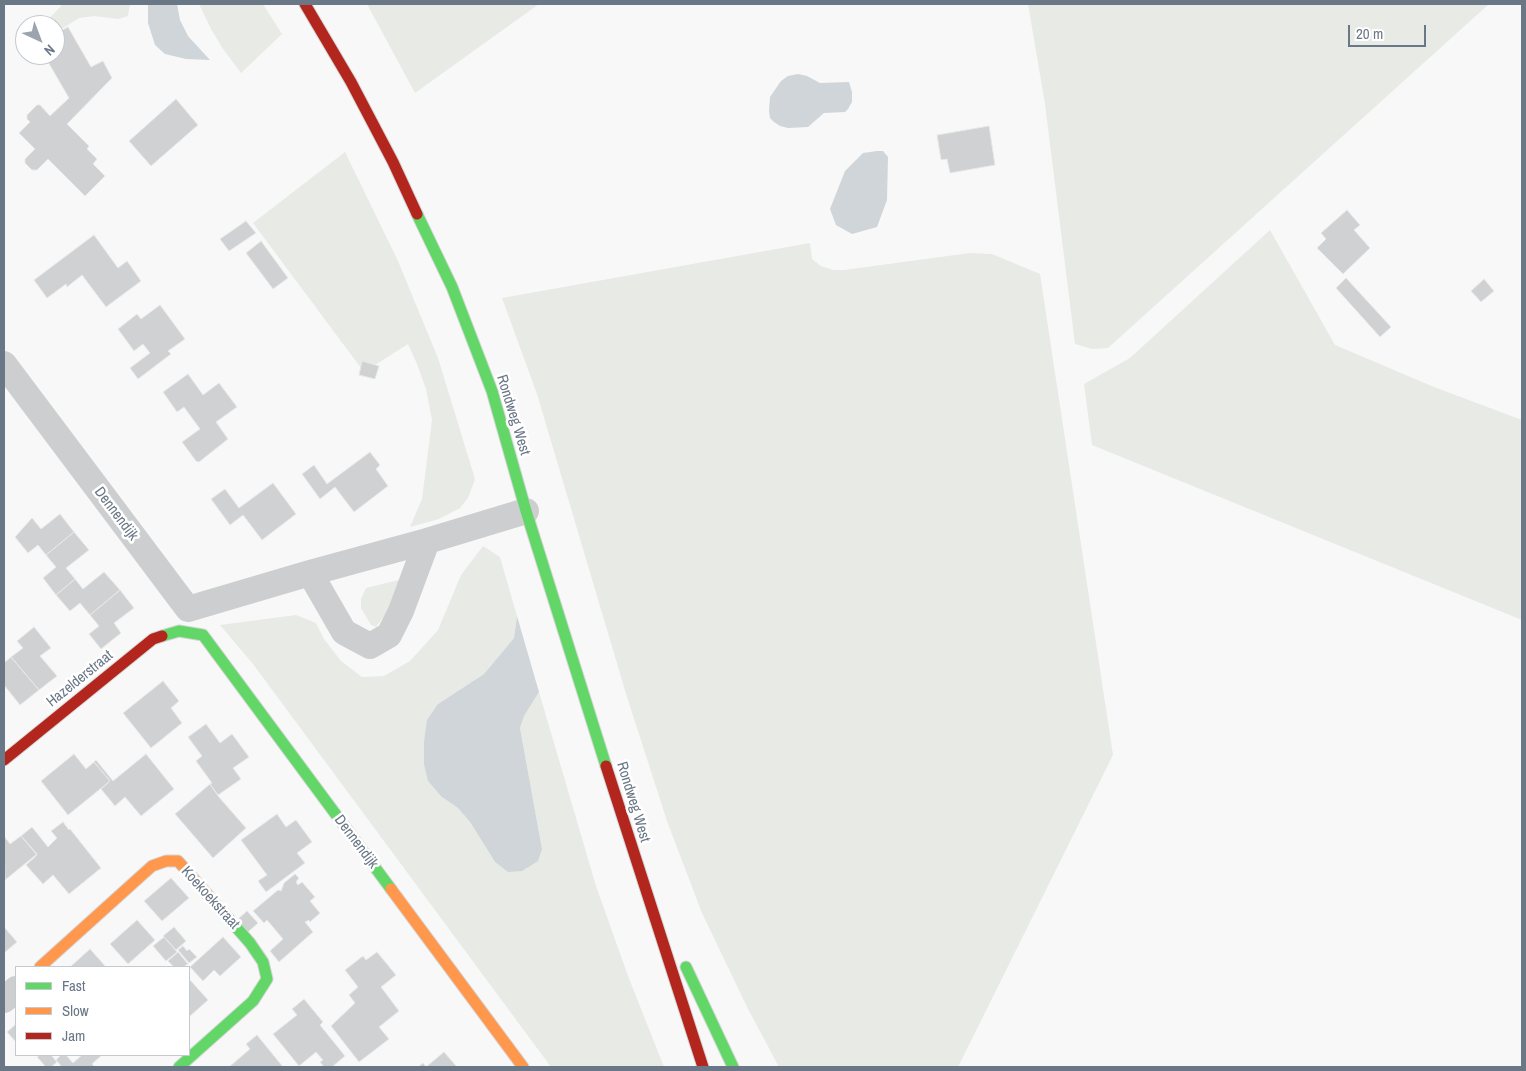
<!DOCTYPE html>
<html>
<head>
<meta charset="utf-8">
<style>
	body { margin:0 }
	#map { position:relative; width:1526px; height:1071px; overflow:hidden; background:#f8f8f8; font-family:"Archivo Narrow",sans-serif }
	canvas { display:block }
	.frame { position:absolute; inset:0; border:5px solid #6a7786; pointer-events:none }
	.legend { position:absolute; left:15px; top:966px; width:175px; height:90px; box-sizing:border-box; background:#fff; border:1px solid #c3c9cf; margin:0; padding:6px 9px; list-style:none; font-size:15px; color:#6a7786 }
	.legend li { display:flex; align-items:center; gap:10px; height:25px }
	.legend b { width:25px; border:1px solid #c3c9cf }
	.north { position:absolute; left:15px; top:15px; width:50px; height:50px; box-sizing:border-box; background:#fff; border:1px solid #c3c9cf; border-radius:50%; rotate:137deg; font-size:14px; font-weight:700; line-height:20px; text-align:center; color:#6a7786 }
	.north::after { content:''; display:block; margin:auto; width:18px; height:22px; background:#9ca4ae; clip-path:polygon(50% 0,100% 100%,50% 72%,0 100%) }
	.scale { position:absolute; left:1348px; top:25px; width:78px; height:22px; box-sizing:border-box; border:2px solid #6a7786; border-top:0; padding-left:6px; font-size:15px; line-height:18px; white-space:nowrap; color:#6a7786; -webkit-text-stroke:4px #fff; paint-order:stroke }
</style>
</head>
<body>
<div id="map">
<canvas width="1526" height="1071"></canvas>
<div class="frame"></div>
<ul class="legend">
<li><b style="height:6px;background:#63d668"></b>Fast</li>
<li><b style="height:6px;background:#ff974d"></b>Slow</li>
<li><b style="height:6px;background:#b3261e"></b>Jam</li>
</ul>
<div class="north">N</div>
<div class="scale">20 m</div>
</div>
<script>
const ctx = document.querySelector('canvas').getContext('2d');
ctx.lineJoin = 'round';
function paint(path, color) {
  ctx.fillStyle = color;
  ctx.fill(path, 'evenodd');
}
function poly(rows) {
  const path = new Path2D();
  for (const r of rows) {
    path.moveTo(r[0], r[1]);
    for (let i = 2; i < r.length; i += 2) path.lineTo(r[i], r[i + 1]);
  }
  return path;
}
function trace(path, color, width, dash) {
  ctx.strokeStyle = color;
  ctx.lineWidth = width;
  ctx.lineCap = dash ? 'butt' : 'round';
  ctx.setLineDash(dash || []);
  ctx.stroke(path);
}
function write(font, color, halo, rows, align = 'center') {
  ctx.font = font + ' "Archivo Narrow",sans-serif';
  ctx.lineWidth = 5;
  ctx.setLineDash([]);
  ctx.textBaseline = 'middle';
  ctx.strokeStyle = halo;
  ctx.fillStyle = color;
  for (const [text, x, y, turn = 0] of rows) {
    ctx.save();
    ctx.translate(x, y);
    ctx.rotate((+turn || 0) * Math.PI / 180);
    ctx.textAlign = isNaN(turn) ? turn : align;
    if (halo) ctx.strokeText(text, 0, 0);
    ctx.fillText(text, 0, 0);
    ctx.restore();
  }
}
const green = poly([
	[63,4,130,4,128,16,118,19,94,16,79,18,55,33,55,25,43,25],
	[199,4,263,4,282,34,241,73,223,49,211,29],
	[367,4,539,4,415,93],
	[1028,4,1489,4,1108,348,1092,349,1075,344,1045,104],
	[345,152,398,261,438,358,475,479,468,498,460,508,439,519,410,527,422,499,432,420,426,389,417,364,408,344,364,372,253,223],
	[1270,230,1335,345,1434,387,1522,420,1522,620,1092,445,1084,384,1130,358],
	[810,243,812,259,821,266,833,270,844,270,970,253,992,254,1040,274,1113,755,958,1067,779,1067,748,1009,702,913,668,824,627,697,537,394,502,298],
	[483,546,500,557,517,616,514,638,484,674,438,704,442,797,458,808,470,822,495,862,509,872,542,849,520,728,524,716,539,692,596,886,628,976,664,1067,551,1067,253,664,220,625,296,615,316,623,324,639,341,661,362,677,384,676,410,661,438,630,461,575],
	[399,580,395,595,384,616,376,627,371,625,361,608,361,599,366,588]
]);
const water = poly([
	[148,4,177,4,180,20,188,36,210,60,186,59,165,54,155,45,148,23],
	[798,74,807,76,820,83,849,82,852,92,852,102,848,109,845,112,824,113,808,127,788,128,780,126,774,122,770,118,769,111,770,97,781,81,788,76],
	[877,151,883,151,888,157,887,200,877,227,852,234,836,225,830,209,845,171,863,153],
	[517,616,539,692,524,716,520,728,542,849,538,861,522,871,508,872,495,862,470,822,458,808,442,797,428,781,424,764,424,742,427,720,438,704,484,674,514,638]
]);
const building = poly([
	[68,27,91,67,103,61,112,78,67,124,89,146,87,149,97,159,93,164,105,176,85,196,48,159,37,170,32,170,25,163,25,159,35,149,19,133,30,122,27,119,27,115,37,105,40,105,50,116,69,98,44,55,55,55,55,34,68,27],
	[176,99,198,125,151,166,129,141,176,99],
	[989,126,995,165,950,173,947,159,941,160,937,135,989,126],
	[1347,210,1360,225,1354,230,1370,248,1343,274,1317,248,1326,239,1321,233,1347,210],
	[246,221,256,233,229,251,220,239,246,221],
	[94,235,118,268,127,261,141,281,106,307,82,275,67,287,66,284,47,298,34,280,94,235],
	[261,241,288,278,273,289,246,253,261,241],
	[1346,278,1391,327,1380,337,1336,288,1346,278],
	[1484,279,1494,291,1481,302,1471,291,1484,279],
	[160,305,185,339,168,351,171,354,138,379,130,368,150,353,143,344,134,351,118,329,137,314,141,319,160,305],
	[362,361,379,366,375,379,359,375,362,361],
	[188,374,203,395,219,383,237,407,216,422,228,439,199,462,196,461,182,442,200,429,184,407,177,412,163,392,188,374],
	[370,452,380,465,376,469,388,486,354,512,335,487,320,499,302,474,314,465,327,484,370,452],
	[273,483,296,514,262,540,243,515,230,525,211,499,225,489,239,508,273,483],
	[60,514,74,532,46,555,38,545,28,553,15,537,32,518,41,529,60,514],
	[74,532,89,550,66,568,75,579,56,595,43,578,56,567,46,555,74,532],
	[104,572,120,590,90,615,80,603,70,611,56,595,75,579,83,589,104,572],
	[120,590,134,608,114,623,121,633,101,649,89,634,99,626,90,615,120,590],
	[34,627,51,648,40,656,57,676,39,690,11,657,23,648,17,641,34,627],
	[11,657,39,690,20,705,4,685,4,663,11,657],
	[163,681,179,701,171,708,182,723,151,748,123,713,163,681],
	[206,724,220,743,232,734,249,757,233,768,241,779,218,795,210,784,212,783,196,761,202,756,188,737,206,724],
	[74,754,86,769,94,762,110,781,68,815,41,781,74,754],
	[146,754,174,789,141,816,125,797,115,806,101,789,110,781,94,762,96,760,113,781,146,754],
	[210,784,218,796,246,828,213,858,175,814,210,784],
	[277,814,286,827,296,820,312,842,297,853,305,863,266,892,258,881,267,875,241,840,277,814],
	[63,822,69,830,70,829,101,868,69,894,53,875,43,884,26,865,37,855,21,836,32,827,48,847,57,838,51,831,63,822],
	[4,836,10,844,21,836,37,854,5,880,4,836],
	[295,874,299,878,296,882,298,885,302,882,315,897,310,901,320,913,310,922,309,920,305,922,313,932,279,962,270,951,283,939,267,920,264,923,253,911,278,890,281,891,284,883,295,874],
	[171,878,189,898,162,921,144,901,171,878],
	[247,911,258,923,248,932,237,920,247,911],
	[137,920,155,940,128,964,110,944,137,920],
	[4,927,17,942,4,953,4,927],
	[174,927,186,941,176,950,163,936,174,927],
	[164,937,177,952,166,961,153,946,164,937],
	[223,937,241,957,220,976,214,970,203,981,190,967,223,937],
	[183,946,187,951,189,949,197,957,189,963,178,950,183,946],
	[90,949,106,967,70,967,90,949],
	[178,952,188,964,183,967,174,967,168,961,178,952],
	[377,952,396,975,381,987,399,1011,379,1027,389,1039,359,1062,331,1026,355,1003,349,995,358,987,345,970,363,956,366,960,377,952],
	[190,980,208,1000,189,1017,189,981,190,980],
	[304,999,323,1022,320,1025,345,1056,332,1067,324,1067,320,1062,323,1060,316,1052,299,1066,273,1034,297,1015,292,1009,304,999],
	[16,1024,16,1042,7,1032,16,1024],
	[257,1035,283,1067,229,1067,250,1049,246,1044,257,1035],
	[444,1052,457,1067,418,1067,423,1063,426,1067,444,1052],
	[40,1055,51,1055,57,1062,51,1067,46,1067,37,1057,40,1055],
	[61,1055,66,1055,73,1063,82,1055,102,1055,92,1064,95,1067,62,1067,56,1060,61,1055]
]);
const street = poly([
	[4,364,188,609,310,573,427,541,401,611,389,635,370,646,344,632,310,573],
	[427,541,526,511],
	[4,1000,16,989]
]);
const fast = poly([
	[417,214,452,287,492,391,526,511,606,766],
	[162,636,179,631,203,635,391,889],
	[686,967,733,1067],
	[179,1067,253,1001,267,979,263,962,250,943,214,902]
]);
const slow = poly([
	[391,889,523,1067],
	[40,967,152,866,166,861,178,861,214,902]
]);
const jam = poly([
	[305,4,351,82,393,162,417,214],
	[4,760,153,639,162,636],
	[606,766,703,1067]
]);
const streetNames = [
	["Rondweg West",513,415,73],
	["Dennendijk",116,514,53],
	["Hazelderstraat",80,679,-39],
	["Rondweg West",633,802,73],
	["Dennendijk",356,842,53],
	["Koekoekstraat",210,898,48]
];
paint(green, '#e8eae6');
paint(water, '#cfd5d8');
paint(building, '#cfd1d2');
trace(building, '#e8e8e8', 1);
trace(fast, '#d5d6d7', 13);
trace(slow, '#d5d6d7', 13);
trace(jam, '#d5d6d7', 13);
trace(street, '#cdcecf', 26);
trace(fast, '#63d668', 11);
trace(slow, '#ff974d', 11);
trace(jam, '#b3261e', 11);
write('15px', '#6a7786', '#fff', streetNames);
</script>
</body>
</html>
